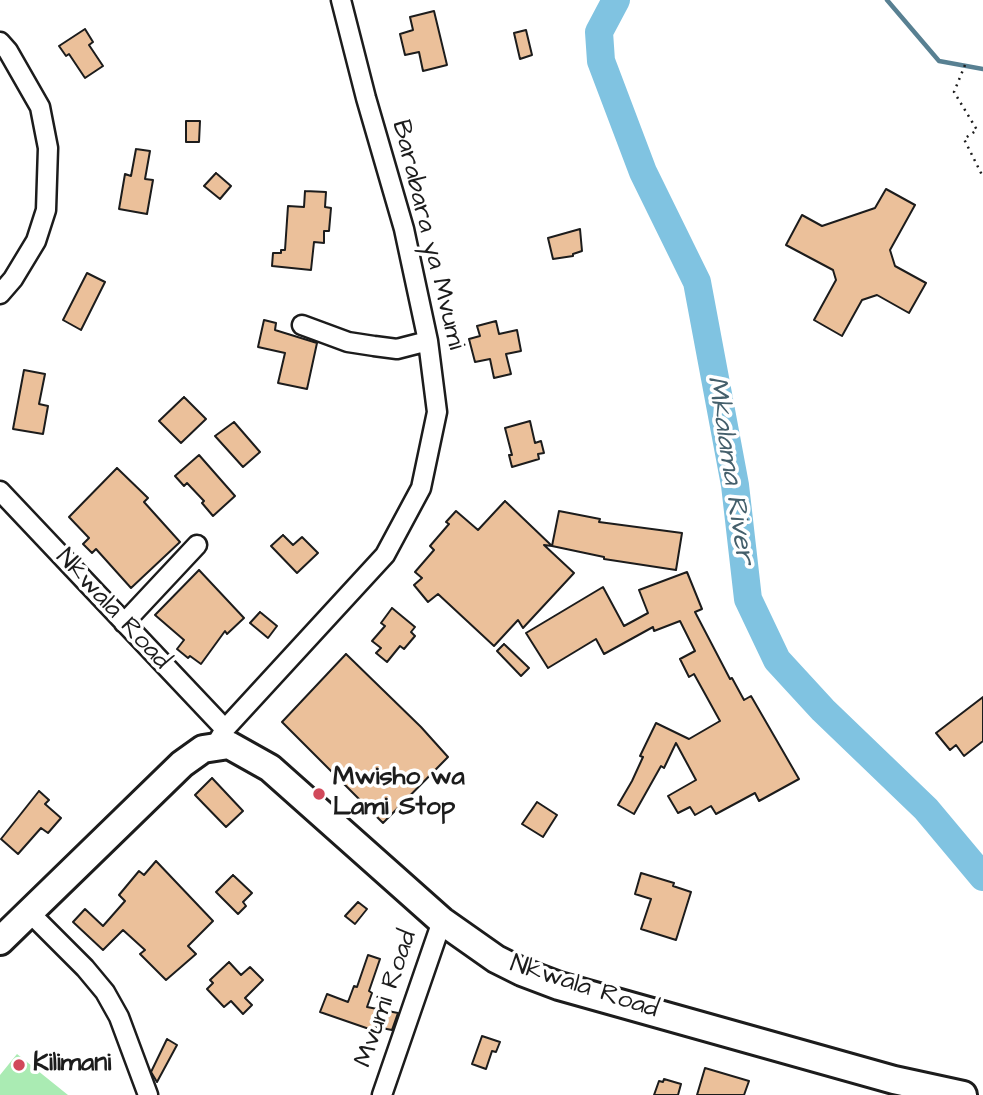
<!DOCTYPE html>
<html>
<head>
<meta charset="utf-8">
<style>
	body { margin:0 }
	canvas { display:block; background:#fff }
</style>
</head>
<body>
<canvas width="983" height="1095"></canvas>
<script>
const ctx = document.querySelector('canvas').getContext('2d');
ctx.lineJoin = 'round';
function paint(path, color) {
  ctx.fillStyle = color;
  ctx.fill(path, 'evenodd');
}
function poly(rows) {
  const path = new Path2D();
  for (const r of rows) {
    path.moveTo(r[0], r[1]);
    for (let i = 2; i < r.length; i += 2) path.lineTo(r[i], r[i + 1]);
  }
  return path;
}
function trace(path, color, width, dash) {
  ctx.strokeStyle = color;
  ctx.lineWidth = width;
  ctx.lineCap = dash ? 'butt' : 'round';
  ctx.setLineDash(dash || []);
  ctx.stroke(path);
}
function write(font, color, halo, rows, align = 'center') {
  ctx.font = font + ' "Architects Daughter",sans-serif';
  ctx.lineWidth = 7;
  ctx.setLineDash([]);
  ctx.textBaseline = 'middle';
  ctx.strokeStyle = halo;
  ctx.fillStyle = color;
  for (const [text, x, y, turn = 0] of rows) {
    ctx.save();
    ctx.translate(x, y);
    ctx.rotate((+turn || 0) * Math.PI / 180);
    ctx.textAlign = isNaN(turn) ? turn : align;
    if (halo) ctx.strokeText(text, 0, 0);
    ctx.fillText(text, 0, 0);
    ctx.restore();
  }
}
const green = poly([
	[17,1054,68,1095,0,1095,0,1075]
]);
const stream = poly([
	[887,0,939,61,983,69]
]);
const river = poly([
	[616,0,599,32,601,61,643,172,697,282,735,485,748,599,777,660,823,710,926,809,983,877]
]);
const building = poly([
	[434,11,447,65,423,71,419,52,405,55,400,34,413,30,410,17,434,11],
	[85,29,93,42,89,45,103,66,85,78,69,54,66,56,59,46,85,29],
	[526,30,532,55,520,59,514,33,526,30],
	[186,121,200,121,199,142,186,142,186,121],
	[136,149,150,151,145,179,153,180,147,214,119,209,125,174,131,176,136,149],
	[216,173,231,186,220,199,204,186,216,173],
	[886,189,915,205,890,250,895,266,926,283,909,313,877,295,862,300,842,336,814,320,836,280,833,270,786,245,802,215,822,226,875,208,886,189],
	[305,191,326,192,325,207,331,208,329,231,324,231,324,243,314,242,311,270,272,266,273,253,281,253,281,250,285,250,288,206,304,207,305,191],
	[580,229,582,251,573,254,573,256,553,259,548,238,580,229],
	[87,273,105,282,81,330,63,320,87,273],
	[264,320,276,323,275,330,317,343,307,389,278,383,285,353,258,347,264,320],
	[496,321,499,334,517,330,521,351,506,354,511,374,494,378,490,359,475,362,469,339,480,336,477,326,496,321],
	[24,370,45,374,39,404,48,406,43,434,13,429,24,370],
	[184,397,206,419,181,443,159,421,184,397],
	[530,421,535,443,541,441,544,453,538,454,539,459,512,467,509,455,512,455,505,428,530,421],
	[234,422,260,452,243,467,215,436,234,422],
	[199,455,235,496,213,516,202,503,204,501,187,483,184,486,175,476,199,455],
	[117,468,148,498,144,502,180,542,131,588,96,549,92,553,83,544,89,538,69,517,117,468],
	[505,501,552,546,544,545,574,573,523,628,518,620,494,646,438,594,428,602,414,585,422,578,415,572,434,550,430,546,449,524,446,522,456,511,478,530,505,501],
	[559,511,600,519,599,522,682,533,676,570,604,559,604,557,552,546,559,511],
	[283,535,293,545,302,537,318,553,297,573,271,546,283,535],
	[199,570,244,618,227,634,225,631,201,664,190,656,188,658,177,649,184,640,155,615,199,570],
	[687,572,702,609,695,612,730,679,732,678,744,700,751,696,799,779,759,801,755,793,716,814,711,806,695,815,690,807,678,813,668,796,696,780,676,743,664,768,661,766,634,814,618,805,632,781,643,757,640,756,656,723,689,739,720,721,694,674,689,677,680,659,695,651,680,621,654,631,653,627,604,654,596,639,548,668,526,633,603,587,624,626,648,613,639,590,687,572],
	[392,608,415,627,411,632,415,636,404,649,400,646,387,662,376,653,381,648,372,641,385,626,381,623,392,608],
	[260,612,277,626,268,638,250,623,260,612],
	[504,644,529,668,521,676,497,651,504,644],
	[346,654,421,727,448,757,383,823,282,722,346,654],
	[983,697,983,741,964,756,956,745,950,750,936,733,983,697],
	[212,778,243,811,226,827,195,795,212,778],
	[39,791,49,800,45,804,61,818,48,833,41,828,18,854,1,839,39,791],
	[537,802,557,815,543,837,522,824,537,802],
	[156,861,213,921,188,946,196,954,166,980,140,954,145,950,123,930,103,950,73,922,85,909,103,926,125,901,119,895,139,871,144,875,156,861],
	[641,873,674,883,673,886,691,892,676,940,641,929,651,899,635,894,641,873],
	[233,875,252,893,243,902,246,906,238,914,216,892,233,875],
	[358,902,367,909,355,924,345,916,358,902],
	[368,955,380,959,369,991,372,993,367,1007,398,1013,392,1030,376,1027,375,1031,320,1012,327,994,348,1002,354,986,357,987,368,955],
	[229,962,241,975,250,967,263,980,245,998,252,1005,243,1014,231,1001,224,1007,207,989,213,983,210,980,229,962],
	[482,1036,500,1042,496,1052,492,1051,486,1069,472,1064,482,1036],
	[167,1039,177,1045,157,1082,151,1072,167,1039],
	[705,1068,749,1081,744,1095,697,1095,705,1068],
	[664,1079,681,1084,678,1095,654,1095,659,1081,663,1082,664,1079]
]);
const path = poly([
	[965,65,954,92,977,130,964,139,983,177]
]);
const street = poly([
	[0,42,8,51,40,107,48,148,46,210,36,241,13,279,0,294],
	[302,325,348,342,374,346,397,349,428,341],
	[0,491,225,729],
	[124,623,197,545],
	[215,746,225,729,385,555,421,488,437,412,428,341,404,229,366,98,341,0],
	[29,912,85,968,105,992,119,1017,148,1095],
	[382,1095,442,921]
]);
const secondary = poly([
	[0,941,182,764,203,749,229,745,270,768,442,921,496,959,522,972,559,986,894,1080,963,1095]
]);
const markers = [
	[319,794,7,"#d1495b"],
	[19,1065,7,"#d1495b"]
];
const streetNames = [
	["Barabara ya Mvumi",427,235,76],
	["Nkwala Road",112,610,47],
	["Nkwala Road",584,988,18],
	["Mvumi Road",387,999,-71]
];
const poiNames = [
	["Mwisho wa",333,779],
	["Lami Stop",333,809],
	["Kilimani",33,1065]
];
const waterNames = [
	["Mkalama River",729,470,81]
];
paint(green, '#aaebb3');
trace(stream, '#588092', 4.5);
trace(river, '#80c3e1', 28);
paint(building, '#ebc09a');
trace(building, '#1c1c1c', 2);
trace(street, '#1c1c1c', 23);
trace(secondary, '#1c1c1c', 32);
trace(path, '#1c1c1c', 2.5, [2, 5]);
trace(street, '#fff', 18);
trace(secondary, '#fff', 26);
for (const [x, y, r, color] of markers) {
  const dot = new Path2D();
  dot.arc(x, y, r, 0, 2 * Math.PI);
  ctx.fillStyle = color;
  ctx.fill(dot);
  trace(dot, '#fff', 2.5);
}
write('26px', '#1c1c1c', '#fff', streetNames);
write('bold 26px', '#1c1c1c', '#fff', poiNames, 'left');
write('italic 28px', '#445f6b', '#fff', waterNames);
</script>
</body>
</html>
